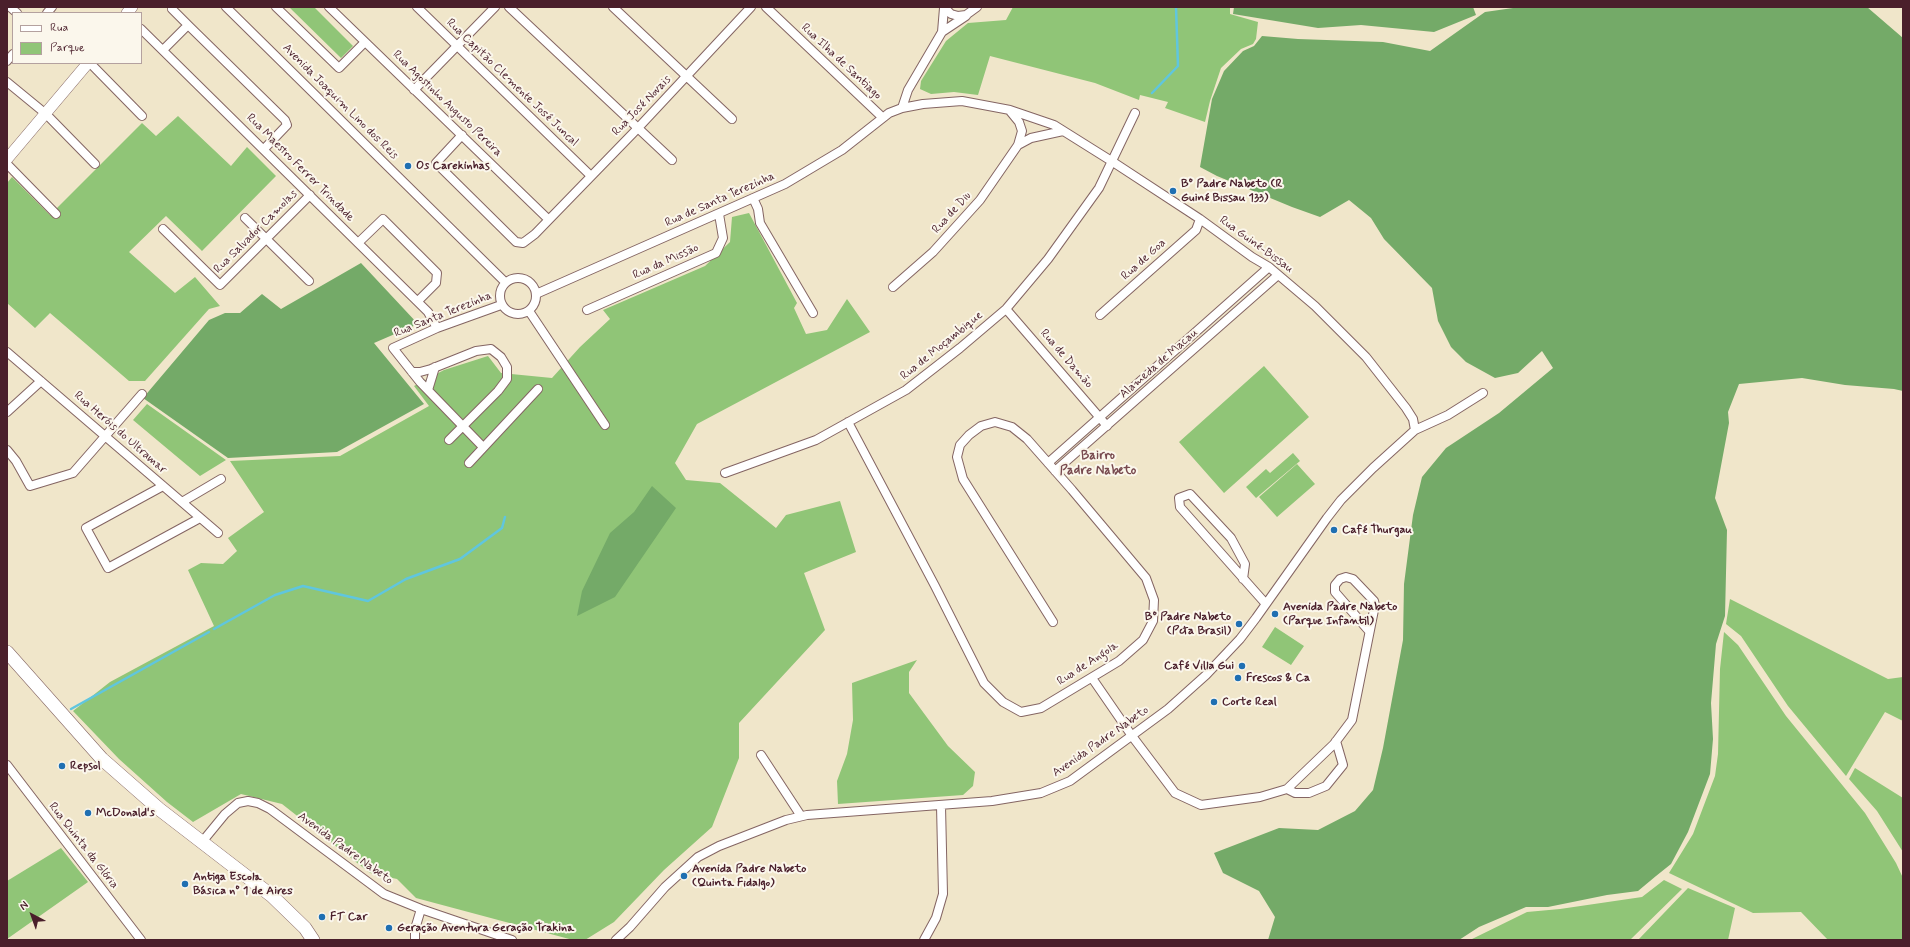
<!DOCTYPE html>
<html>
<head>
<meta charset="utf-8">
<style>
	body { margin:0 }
	#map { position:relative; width:1910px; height:947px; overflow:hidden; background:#f0e6ca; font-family:Mynerve,sans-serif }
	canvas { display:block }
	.frame { position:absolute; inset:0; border:8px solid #4a1f2b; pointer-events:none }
	.legend { position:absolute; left:12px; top:12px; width:130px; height:52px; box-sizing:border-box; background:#fbf7ec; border:1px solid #b4a19f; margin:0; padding:5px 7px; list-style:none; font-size:12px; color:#4a1f2b }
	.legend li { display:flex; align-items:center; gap:8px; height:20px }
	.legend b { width:20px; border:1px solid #b4a19f }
	.north { position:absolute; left:12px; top:895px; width:40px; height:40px; -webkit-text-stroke:3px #fbf7ec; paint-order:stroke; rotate:319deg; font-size:11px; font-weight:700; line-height:16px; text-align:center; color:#4a1f2b }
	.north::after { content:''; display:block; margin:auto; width:14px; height:18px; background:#4a1f2b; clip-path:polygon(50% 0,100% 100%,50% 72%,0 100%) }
</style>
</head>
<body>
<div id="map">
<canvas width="1910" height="947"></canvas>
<div class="frame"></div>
<ul class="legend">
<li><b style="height:5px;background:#fff"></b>Rua</li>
<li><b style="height:11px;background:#90c577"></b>Parque</li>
</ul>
<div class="north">N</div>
</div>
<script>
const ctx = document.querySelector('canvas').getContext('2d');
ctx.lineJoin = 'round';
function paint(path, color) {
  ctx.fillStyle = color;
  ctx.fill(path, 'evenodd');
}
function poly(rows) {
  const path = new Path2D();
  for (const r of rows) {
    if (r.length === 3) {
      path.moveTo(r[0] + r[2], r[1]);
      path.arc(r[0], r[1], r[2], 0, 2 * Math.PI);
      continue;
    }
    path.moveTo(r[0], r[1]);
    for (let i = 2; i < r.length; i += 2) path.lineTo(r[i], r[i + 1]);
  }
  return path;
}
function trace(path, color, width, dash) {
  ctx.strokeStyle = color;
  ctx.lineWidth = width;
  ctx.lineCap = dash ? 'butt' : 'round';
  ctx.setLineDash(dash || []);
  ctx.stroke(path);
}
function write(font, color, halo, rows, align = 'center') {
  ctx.font = font + ' Mynerve,sans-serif';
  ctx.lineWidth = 4;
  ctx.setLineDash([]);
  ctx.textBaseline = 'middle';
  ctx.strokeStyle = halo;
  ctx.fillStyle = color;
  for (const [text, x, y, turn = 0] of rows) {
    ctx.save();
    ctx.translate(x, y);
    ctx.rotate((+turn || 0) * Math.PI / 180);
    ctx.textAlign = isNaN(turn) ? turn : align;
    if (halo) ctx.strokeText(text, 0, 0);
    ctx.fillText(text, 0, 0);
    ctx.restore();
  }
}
const green = poly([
	[289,7,314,7,353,46,341,58],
	[1013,7,1230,7,1230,14,1258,22,1256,39,1253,44,1241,49,1221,68,1210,101,1205,122,1165,108,1168,102,1140,95,1139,100,1095,83,990,56,978,95,954,92,931,94,920,89,921,81,946,41,968,23,1006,20],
	[178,116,231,166,247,147,276,176,202,251,166,216,129,252,175,293,195,277,220,306,209,309,145,381,129,381,50,313,35,328,7,303,7,183,12,177,50,215,142,123,156,136],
	[749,213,797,303,794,308,806,334,827,330,847,299,870,332,697,424,675,463,686,480,720,483,776,528,786,515,840,501,856,552,804,573,825,630,739,723,739,758,712,827,664,870,614,922,585,940,573,940,416,898,397,879,370,873,282,804,241,794,193,822,167,802,119,759,73,711,110,682,214,626,188,570,201,563,223,564,237,551,228,538,264,512,230,461,340,456,429,406,414,386,444,370,488,356,501,373,552,378,580,347,610,319,603,310,705,266,730,242,732,217],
	[1264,366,1309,417,1224,493,1179,442],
	[147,404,226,460,200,476,133,420],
	[1293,453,1300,461,1256,498,1246,487,1266,469,1270,473],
	[1297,464,1315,484,1277,517,1259,497],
	[1730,599,1888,679,1903,677,1903,721,1885,712,1846,776,1788,706,1741,636,1726,624],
	[1275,627,1304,646,1291,665,1262,647],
	[1724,632,1738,645,1786,716,1865,813,1896,863,1903,878,1903,940,1828,940,1801,912,1753,913,1669,873,1693,834,1715,776,1718,754,1720,669],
	[917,660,909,672,909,693,948,746,975,772,973,786,963,795,838,804,837,781,847,754,853,720,852,683],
	[1855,768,1903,798,1903,852,1877,811,1849,779],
	[61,848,88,882,7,939,7,881],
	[1664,880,1682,889,1630,940,1470,940,1527,912,1560,909,1642,897],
	[1688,888,1735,908,1728,940,1638,940]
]);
const forest = poly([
	[1234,7,1473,7,1476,15,1434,32,1361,25,1318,28,1233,14],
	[1520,7,1867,7,1903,38,1903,391,1894,389,1845,385,1802,378,1739,384,1728,412,1729,423,1715,498,1727,530,1725,616,1716,644,1711,703,1713,739,1710,774,1688,832,1671,864,1656,876,1638,891,1607,895,1548,907,1526,907,1479,927,1459,940,1268,940,1275,917,1259,891,1223,873,1214,853,1279,828,1318,830,1355,811,1373,790,1383,748,1403,640,1404,584,1413,515,1422,477,1446,448,1499,413,1553,368,1542,351,1518,373,1495,378,1466,362,1451,347,1438,321,1432,288,1384,239,1371,218,1349,200,1320,217,1292,207,1217,176,1200,167,1212,99,1224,71,1243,51,1254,46,1262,36,1298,39,1383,42,1430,51,1485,12],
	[361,263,418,324,374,343,424,404,337,452,228,458,143,398,209,320,225,313,240,313,262,294,281,309],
	[652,486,676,508,615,597,577,616,582,591,610,533,634,512]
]);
const stream = poly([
	[1152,93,1178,66,1176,7],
	[214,629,275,595,303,586,368,601,406,579,460,559,502,528,505,517],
	[71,709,209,632]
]);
const minor = poly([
	[10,7,17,13],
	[226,7,505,282],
	[276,7,339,68,365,42],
	[329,7,548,219],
	[417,7,591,176],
	[509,7,672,160],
	[613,7,732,119],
	[766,7,882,117],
	[944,7,951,14,958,16,966,15,977,7],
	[172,9,188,25],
	[47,13,52,7],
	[141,29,428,312,437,328],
	[942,32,966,16],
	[163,50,188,25,285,120,287,125,264,149],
	[7,61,13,54],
	[90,63,142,116],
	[7,82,46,114,95,164],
	[414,90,495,7],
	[902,108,908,90,942,32,944,8],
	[462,135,436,163,516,242,523,243,535,234,638,128,751,7],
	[1018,145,1031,138,1063,131],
	[7,164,56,214],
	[753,198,758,209,760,223,813,313],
	[245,218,309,281],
	[163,229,220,285,310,195],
	[358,243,383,219,437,273,436,283,418,301],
	[518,296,18],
	[893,287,933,252,980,200,1018,145,1022,131,1019,122,1010,111],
	[536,294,785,184,842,150,889,113,902,108,923,104,962,101,1010,110,1054,125,1113,162,1200,219,1252,257,1269,267,1315,306,1366,357,1406,408,1413,419,1415,430],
	[1006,309,1107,426],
	[587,310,716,253,723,238,719,214],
	[529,311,605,425],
	[1100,315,1196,230,1200,219],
	[7,352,218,533],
	[412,372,420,372,431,369,476,351,491,349,501,357,507,367,507,379,498,391,449,440],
	[428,390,435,367],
	[7,412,41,381],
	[848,422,935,586,984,683,1003,702,1021,712,1041,708,1119,661,1143,640,1153,621,1154,600,1146,578,1072,490,1027,439,1012,427,995,422,981,426,969,435,960,445,957,457,963,479,1053,622],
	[483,447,420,382,393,348,437,328,501,305],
	[7,450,16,461,30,486,73,473,142,394],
	[469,463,538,389],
	[1048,463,1269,267],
	[1055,471,1278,275],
	[725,473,816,440,906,390,960,348,1006,309,1048,259,1099,188,1135,113],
	[163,486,86,528,108,568,200,518],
	[182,502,221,479],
	[1243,579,1245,564,1231,538,1190,494,1179,498,1180,507,1250,586,1266,604],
	[1092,678,1132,736,1175,793,1201,805,1260,797,1287,789,1334,744,1352,720,1375,605,1374,601,1353,579,1346,577,1340,579,1335,585,1335,592,1369,631],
	[761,755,801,816],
	[7,765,141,940],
	[1287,789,1295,793,1309,793,1326,786,1343,765,1336,741],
	[202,842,225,814,238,803,248,801,258,803,270,809,384,894,421,909,512,940],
	[415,940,415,929,421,909],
	[616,940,630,927,665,887,698,857,719,846,786,820,807,815,992,801,1041,793,1070,781,1168,709,1206,675,1240,639,1256,618,1327,518,1341,500,1373,468,1415,430,1448,415,1483,393],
	[924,940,936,918,943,894,941,806]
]);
const tertiary = poly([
	[127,13,132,7],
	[7,159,88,63]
]);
const primary = poly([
	[7,652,102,759,159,809,272,896,305,928,313,940]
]);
const markers = [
	[408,166,4,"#1f6fb2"],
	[1173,191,4,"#1f6fb2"],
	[1334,530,4,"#1f6fb2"],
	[1275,614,4,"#1f6fb2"],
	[1239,624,4,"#1f6fb2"],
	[1242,666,4,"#1f6fb2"],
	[1238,678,4,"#1f6fb2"],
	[1214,702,4,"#1f6fb2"],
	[62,766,4,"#1f6fb2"],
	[88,813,4,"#1f6fb2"],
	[684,876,4,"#1f6fb2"],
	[185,884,4,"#1f6fb2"],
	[322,917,4,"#1f6fb2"],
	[389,928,4,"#1f6fb2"]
];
const streetNames = [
	["Rua Ilha de Santiago",841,62,43],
	["Rua Capitão Clemente José Juncal",512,83,44],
	["Avenida Joaquim Lino dos Reis",340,102,45],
	["Rua Agostinho Augusto Pereira",447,104,44],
	["Rua José Novais",642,106,-46],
	["Rua Maestro Ferrer Trindade",300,168,45],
	["Rua de Santa Terezinha",720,200,-24],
	["Rua de Diu",952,213,-48],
	["Rua Salvador Camolas",256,232,-45],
	["Rua Guiné-Bissau",1256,245,36],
	["Rua de Goa",1144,260,-42],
	["Rua da Missão",666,262,-24],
	["Rua Santa Terezinha",443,315,-22],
	["Rua de Moçambique",942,346,-39],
	["Rua de Damão",1066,359,49],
	["Alameda de Macau",1159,364,-41],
	["Rua Heróis do Ultramar",120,433,41],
	["Rua de Angola",1088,664,-33],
	["Avenida Padre Nabeto",1101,742,-35],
	["Rua Quinta da Glória",83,846,52],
	["Avenida Padre Nabeto",345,849,36]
];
const poiNames = [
	["Os Carekinhas",416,166],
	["Bº Padre Nabeto (R",1181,184],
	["Guiné Bissau 133)",1181,198],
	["Café Thurgau",1342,530],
	["Avenida Padre Nabeto",1283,607],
	["(Parque Infantil)",1283,621],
	["Bº Padre Nabeto",1231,617,"right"],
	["(Pcta Brasil)",1231,631,"right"],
	["Café Villa Gui",1234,666,"right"],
	["Frescos & Ca",1246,678],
	["Corte Real",1222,702],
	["Repsol",70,766],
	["McDonald's",96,813],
	["Avenida Padre Nabeto",692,869],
	["(Quinta Fidalgo)",692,883],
	["Antiga Escola",193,877],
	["Básica nº 1 de Aires",193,891],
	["FT Car",330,917],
	["Geração Aventura Geração Trakina",397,928]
];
const neighbourhoodNames = [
	["Bairro",1098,456],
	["Padre Nabeto",1098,471]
];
paint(green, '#90c577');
paint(forest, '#74aa68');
trace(stream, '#60c6de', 2.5);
trace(minor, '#846563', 10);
trace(tertiary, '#846563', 12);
trace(primary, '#846563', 14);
trace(minor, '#fff', 8);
trace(tertiary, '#fff', 11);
trace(primary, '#fff', 13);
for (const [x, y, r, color] of markers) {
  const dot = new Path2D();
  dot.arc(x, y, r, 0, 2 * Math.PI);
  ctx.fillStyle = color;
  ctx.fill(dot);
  trace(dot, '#fbf7ec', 1.5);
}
write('12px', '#4a1f2b', '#fbf7ec', streetNames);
write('bold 12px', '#4a1f2b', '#fbf7ec', poiNames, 'left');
write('bold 13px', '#784a4f', '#fbf7ec', neighbourhoodNames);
</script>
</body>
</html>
